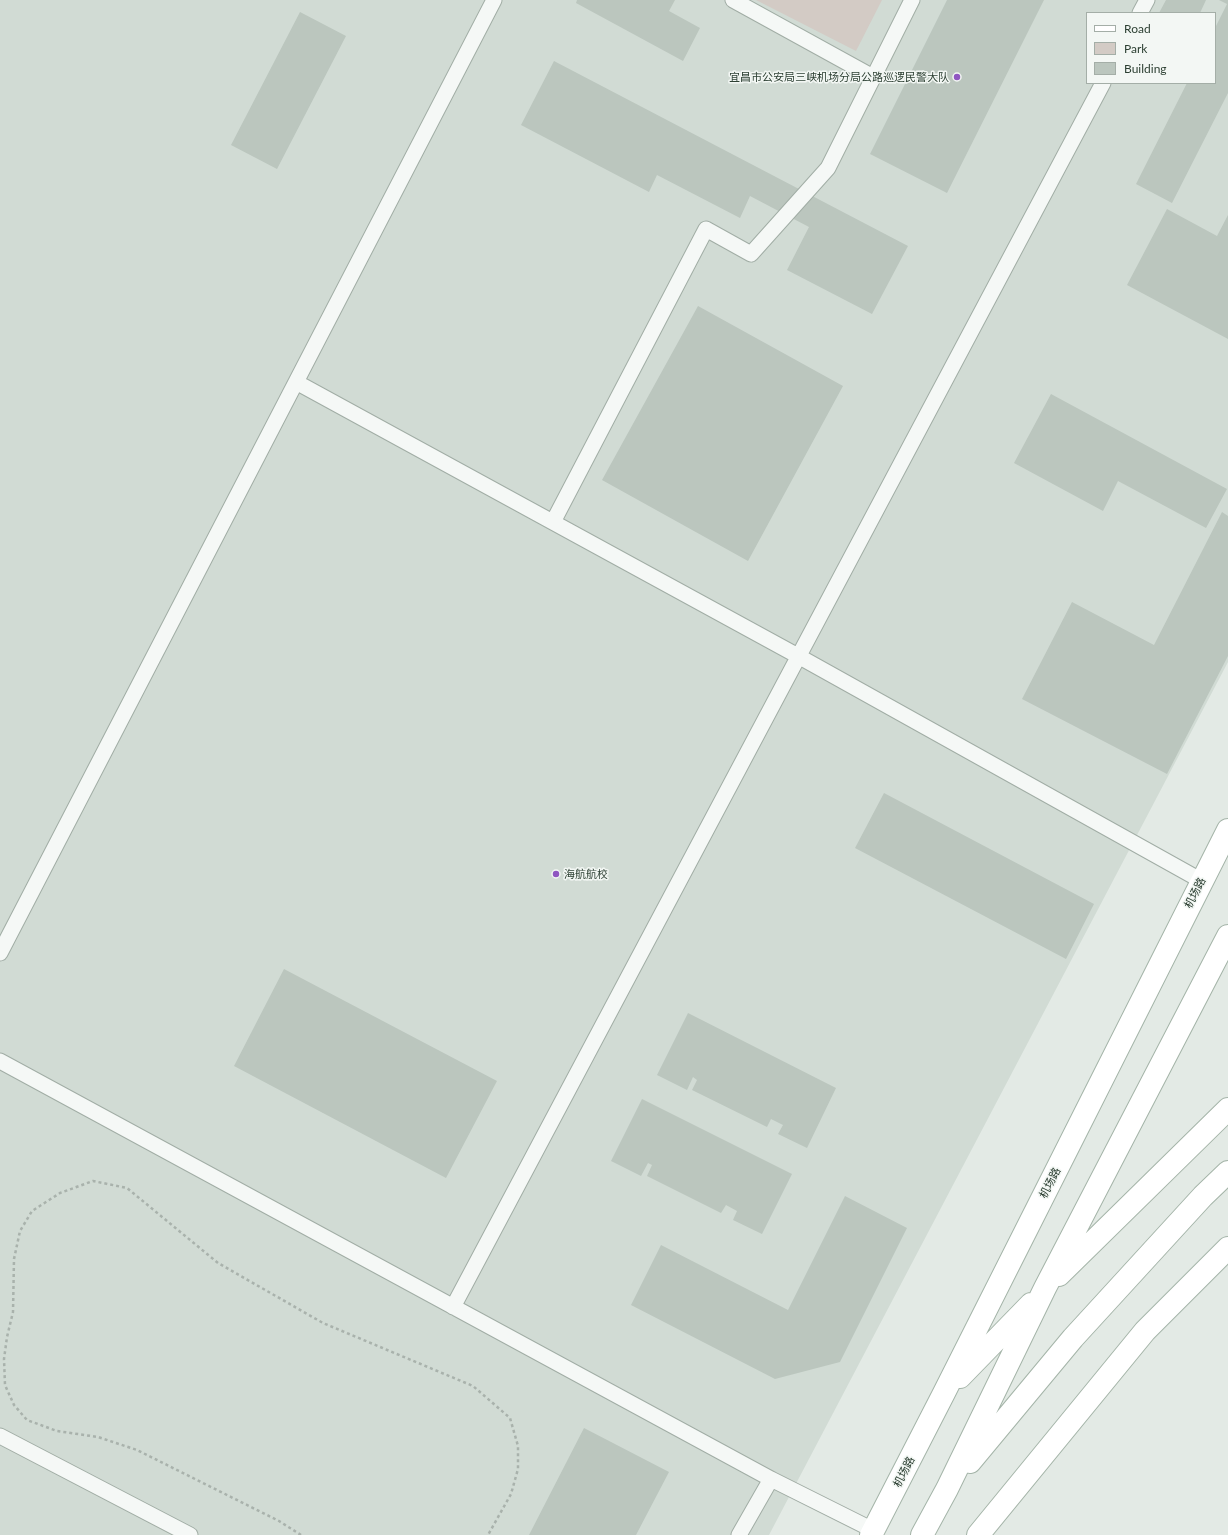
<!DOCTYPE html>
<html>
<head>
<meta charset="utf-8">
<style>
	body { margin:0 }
	#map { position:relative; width:1228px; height:1535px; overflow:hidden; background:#e3eae5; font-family:Lato,sans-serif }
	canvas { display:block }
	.legend { position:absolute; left:1086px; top:12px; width:130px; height:72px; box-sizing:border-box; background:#f3f7f4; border:1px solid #a4aea7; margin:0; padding:5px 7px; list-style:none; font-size:12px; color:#2d4033 }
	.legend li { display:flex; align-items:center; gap:8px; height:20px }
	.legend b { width:20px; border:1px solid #a4aea7 }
</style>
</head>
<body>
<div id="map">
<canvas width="1228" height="1535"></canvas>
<ul class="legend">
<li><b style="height:5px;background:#fff"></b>Road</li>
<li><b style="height:11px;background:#d3cbc5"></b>Park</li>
<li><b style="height:11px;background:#bbc6be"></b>Building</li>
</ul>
</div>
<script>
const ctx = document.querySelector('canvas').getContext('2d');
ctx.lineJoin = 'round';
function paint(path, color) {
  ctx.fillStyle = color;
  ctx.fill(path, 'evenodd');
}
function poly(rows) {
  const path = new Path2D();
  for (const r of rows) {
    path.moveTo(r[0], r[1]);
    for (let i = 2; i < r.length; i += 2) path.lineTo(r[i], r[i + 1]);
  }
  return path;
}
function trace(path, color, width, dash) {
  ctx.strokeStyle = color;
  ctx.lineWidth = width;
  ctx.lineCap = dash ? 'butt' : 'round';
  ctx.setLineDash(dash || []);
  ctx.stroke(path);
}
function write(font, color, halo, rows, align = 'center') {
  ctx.font = font + ' Lato,"Noto Sans SC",sans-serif';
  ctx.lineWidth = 3;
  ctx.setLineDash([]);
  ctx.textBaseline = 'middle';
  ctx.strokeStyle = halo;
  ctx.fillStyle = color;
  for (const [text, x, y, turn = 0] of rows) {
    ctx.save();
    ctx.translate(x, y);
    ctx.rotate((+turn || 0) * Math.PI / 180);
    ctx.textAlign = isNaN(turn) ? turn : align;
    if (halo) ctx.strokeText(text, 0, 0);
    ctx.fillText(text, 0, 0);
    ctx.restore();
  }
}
const built = poly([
	[0,0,1228,0,1228,662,769,1535,0,1535],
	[1087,13,1215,13,1215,83,1087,83]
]);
const green = poly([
	[756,0,882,0,856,51]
]);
const building = poly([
	[577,0,675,0,669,11,700,28,683,61,576,3],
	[947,0,1044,0,947,193,870,154],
	[1166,0,1206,0,1200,13,1159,13],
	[1219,0,1228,0,1228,93,1172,203,1136,184,1187,83,1215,83,1215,28,1227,4],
	[300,12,346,36,277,169,231,145],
	[554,61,908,246,872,314,787,270,809,227,750,196,740,218,657,175,649,192,521,125],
	[1167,209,1217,236,1228,215,1228,339,1127,285],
	[698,306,843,386,748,561,602,480],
	[1051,394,1227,489,1206,528,1118,481,1103,511,1014,463],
	[1222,512,1228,516,1228,656,1167,774,1022,699,1072,602,1154,645],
	[884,793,1094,904,1066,959,855,848],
	[284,969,497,1081,446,1178,234,1066],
	[688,1013,836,1088,807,1148,778,1134,783,1125,771,1119,767,1127,692,1090,697,1080,693,1077,687,1090,657,1075],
	[642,1099,792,1174,762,1234,733,1220,737,1211,726,1205,721,1213,647,1176,652,1165,648,1163,641,1176,611,1161],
	[845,1196,907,1228,840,1362,775,1379,631,1305,661,1245,788,1310],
	[584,1428,669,1472,636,1535,529,1535]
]);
const path = poly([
	[301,1535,279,1521,137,1450,98,1437,57,1431,27,1420,14,1405,5,1385,4,1359,7,1337,13,1312,14,1259,20,1231,32,1211,60,1193,93,1181,127,1188,218,1263,323,1323,473,1386,510,1418,518,1446,518,1469,511,1494,488,1535]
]);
const service = poly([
	[733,0,873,77],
	[1140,13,1147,0],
	[296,382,798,656,1202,881],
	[553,522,706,229,751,254,828,168,912,0],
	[0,953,494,0],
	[0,1061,771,1479,873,1530],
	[453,1307,1103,83],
	[0,1436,190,1535],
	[739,1535,771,1479]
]);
const primary = poly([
	[1059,1275,1228,1109],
	[960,1377,1031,1304],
	[970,1462,1073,1338,1203,1196,1228,1172],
	[871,1535,944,1393,1228,830],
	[922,1535,947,1489,1045,1288,1228,936],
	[978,1535,1145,1331,1228,1248]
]);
const markers = [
	[957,77,4,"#8f56c1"],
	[556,874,4,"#8f56c1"]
];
const poiNames = [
	["宜昌市公安局三峡机场分局公路巡逻民警大队",949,77],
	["海航航校",564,874,"left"]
];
const streetNames = [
	["机场路",1195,893,-63],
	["机场路",1050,1183,-63],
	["机场路",904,1472,-63]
];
paint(built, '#d1dbd4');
paint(green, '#d3cbc5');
paint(building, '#bbc6be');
trace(service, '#a1ada5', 17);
trace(primary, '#a4b4a8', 24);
trace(path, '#a9b2ac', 2.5, [3, 3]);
trace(service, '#f5f8f6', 15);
trace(primary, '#fff', 22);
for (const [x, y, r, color] of markers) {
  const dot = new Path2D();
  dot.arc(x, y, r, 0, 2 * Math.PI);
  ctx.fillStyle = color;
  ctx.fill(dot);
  trace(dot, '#f3f7f4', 1.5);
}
write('11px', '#2d4033', '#f3f7f4', poiNames, 'right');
write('11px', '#2d4033', '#f3f7f4', streetNames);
</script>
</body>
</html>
